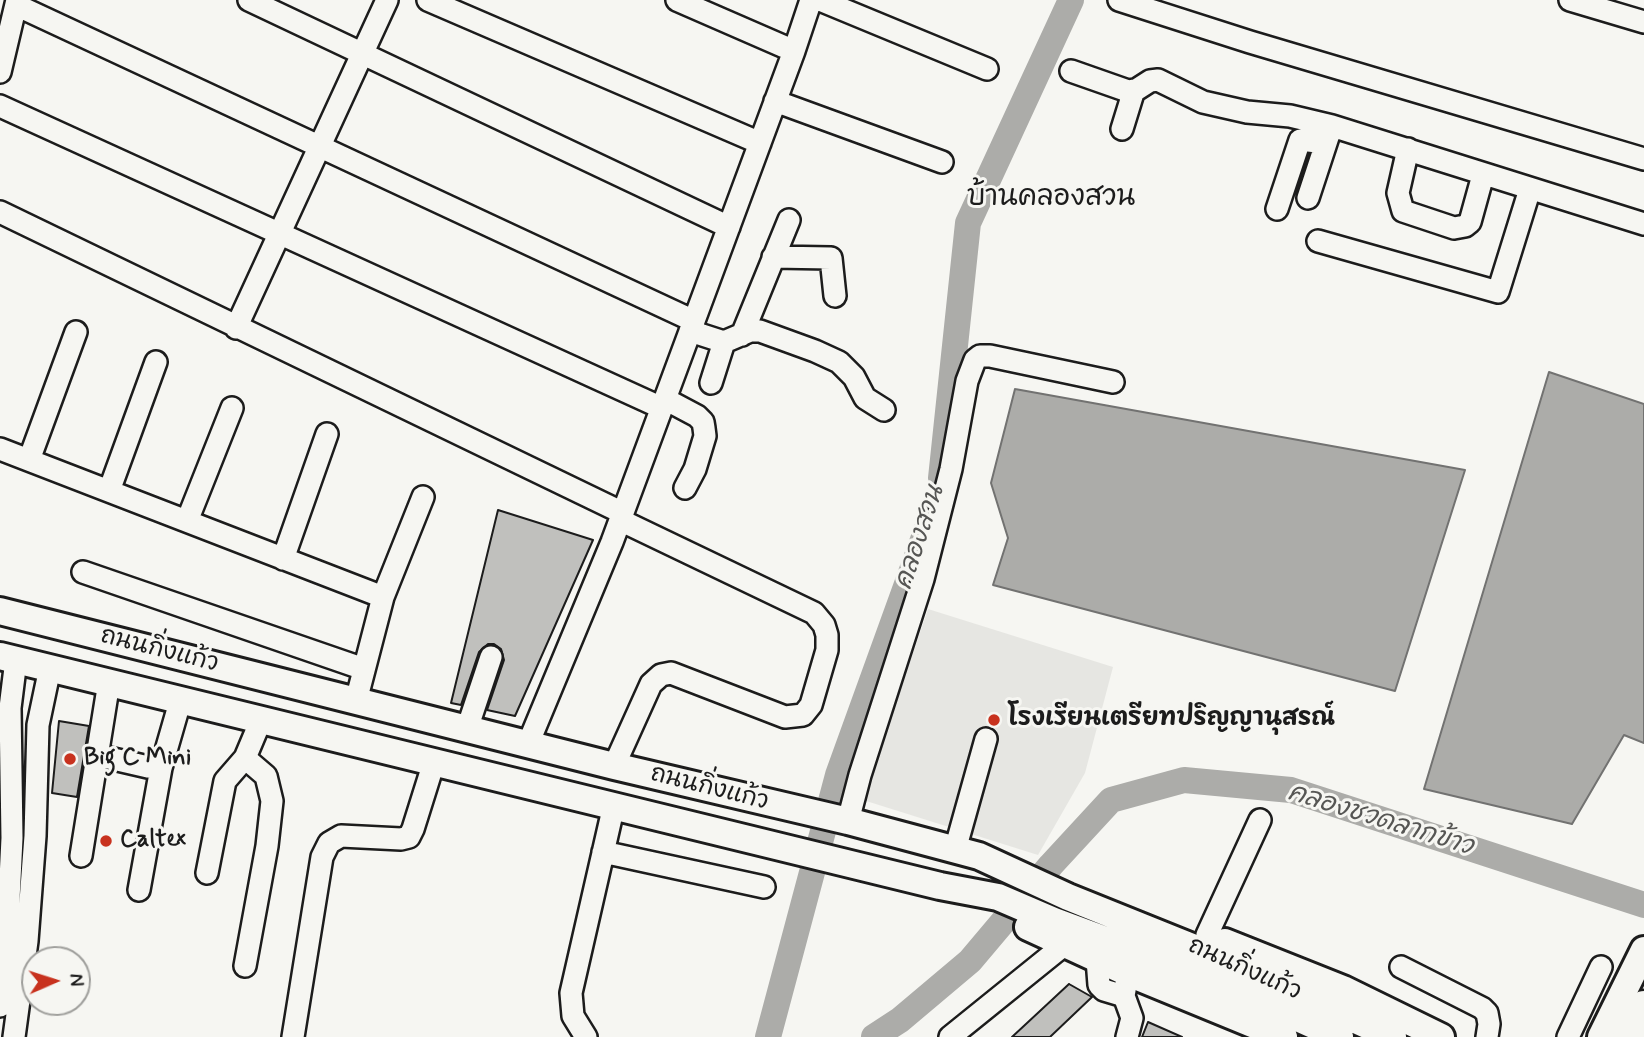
<!DOCTYPE html>
<html>
<head>
<meta charset="utf-8">
<style>
	body { margin:0 }
	#map { position:relative; width:1644px; height:1037px; overflow:hidden; background:#f6f6f2; font-family:Mynerve,sans-serif }
	canvas { display:block }
	.north { position:absolute; left:21px; top:946px; width:70px; height:70px; box-sizing:border-box; background:#f6f6f2; border:2px solid #9f9f9c; border-radius:50%; rotate:87deg; font-size:19px; font-weight:700; line-height:28px; text-align:center; color:#1c1c1c }
	.north::after { content:''; display:block; margin:auto; width:24px; height:32px; background:#c8321e; clip-path:polygon(50% 0,100% 100%,50% 72%,0 100%) }
</style>
</head>
<body>
<div id="map">
<canvas width="1644" height="1037"></canvas>
<div class="north">N</div>
</div>
<script>
const ctx = document.querySelector('canvas').getContext('2d');
ctx.lineJoin = 'round';
function paint(path, color) {
  ctx.fillStyle = color;
  ctx.fill(path, 'evenodd');
}
function poly(rows) {
  const path = new Path2D();
  for (const r of rows) {
    path.moveTo(r[0], r[1]);
    for (let i = 2; i < r.length; i += 2) path.lineTo(r[i], r[i + 1]);
  }
  return path;
}
function trace(path, color, width, dash) {
  ctx.strokeStyle = color;
  ctx.lineWidth = width;
  ctx.lineCap = dash ? 'butt' : 'round';
  ctx.setLineDash(dash || []);
  ctx.stroke(path);
}
function write(font, color, halo, rows, align = 'center') {
  ctx.font = font + ' Mynerve,"Playpen Sans Thai",sans-serif';
  ctx.lineWidth = 6;
  ctx.setLineDash([]);
  ctx.textBaseline = 'middle';
  ctx.strokeStyle = halo;
  ctx.fillStyle = color;
  for (const [text, x, y, turn = 0] of rows) {
    ctx.save();
    ctx.translate(x, y);
    ctx.rotate((+turn || 0) * Math.PI / 180);
    ctx.textAlign = isNaN(turn) ? turn : align;
    if (halo) ctx.strokeText(text, 0, 0);
    ctx.fillText(text, 0, 0);
    ctx.restore();
  }
}
const built = poly([
	[928,609,1113,667,1085,773,1038,855,863,800]
]);
const water = poly([
	[1549,372,1644,404,1644,743,1624,735,1572,824,1424,789,1549,372],
	[1015,389,1465,470,1395,691,993,585,1008,538,991,483,1015,389]
]);
const river = poly([
	[941,478,968,223,1071,0],
	[768,1037,838,775,932,515],
	[874,1037,900,1020,970,961,1051,865,1111,800,1184,780,1291,790,1644,905]
]);
const building = poly([
	[498,510,593,540,515,716,487,710,504,660,501,649,494,644,488,644,479,652,461,705,451,703,498,510],
	[59,721,89,726,77,797,52,793,59,721],
	[1069,984,1092,997,1050,1037,1012,1037,1069,984],
	[1148,1022,1182,1037,1142,1037,1148,1022]
]);
const minor = poly([
	[249,0,729,227],
	[428,0,760,143],
	[677,0,794,51],
	[820,0,987,69],
	[1119,0,1250,42,1644,159],
	[1570,0,1644,22],
	[16,5,694,321],
	[1071,71,1128,91,1136,90,1150,81,1158,80,1203,102,1247,112,1290,116,1332,126,1644,224],
	[0,72,17,0],
	[775,101,942,162],
	[0,106,662,408],
	[1122,129,1134,90],
	[1408,149,1398,193,1403,211,1454,228,1465,226,1470,222,1483,175],
	[1308,198,1330,131],
	[1277,209,1300,140,1326,143],
	[0,212,623,513],
	[1318,241,1498,292,1530,189],
	[773,257,831,258,835,296],
	[236,328,387,0],
	[690,331,724,342,750,331,760,331,815,351,839,362,854,377,865,398,884,410],
	[742,335,789,220],
	[711,383,724,342],
	[665,399,697,416,703,422,704,428,705,436,695,469,685,488],
	[0,449,383,597,356,701],
	[29,460,76,332],
	[109,491,156,362],
	[187,521,232,408],
	[283,559,327,434],
	[83,572,364,669],
	[383,597,423,497],
	[467,729,491,657],
	[528,744,612,542,794,51,811,0],
	[96,755,148,767,161,768,180,702],
	[614,766,651,684,661,675,671,673,785,717,803,715,811,705,827,650,827,635,824,625,814,613,620,520],
	[848,821,860,775,923,579,951,469,967,381,975,360,980,356,990,356,1113,382],
	[955,850,986,739],
	[603,852,764,887],
	[81,856,109,682],
	[207,873,225,781,245,758,261,720],
	[139,890,161,768],
	[1207,935,1260,820],
	[1097,959,1099,985,1104,990,1124,996],
	[245,966,267,846,272,801,266,776,245,758],
	[1401,967,1482,1008,1487,1013,1489,1024,1487,1037],
	[0,1006,7,941,12,838,10,708,16,660],
	[14,1037,27,941,35,836,38,725,50,668],
	[293,1037,322,857,329,843,341,836,401,839,409,837,413,829,434,762],
	[586,1037,573,1016,571,993,614,805],
	[950,1037,1064,945],
	[1127,1037,1132,1018,1124,996,1128,973],
	[1568,1037,1601,967]
]);
const major = poly([
	[0,611,614,766,848,821,979,856,1068,897,1217,957,1393,1037],
	[0,656,940,886,998,897,1054,921,1208,978,1340,1037],
	[1028,927,1128,973,1284,1037],
	[1225,942,1343,989,1441,1037],
	[1601,1037,1644,950]
]);
const highway = poly([
	[1629,1037,1644,1007]
]);
const markers = [
	[994,720,7,"#c8321e"],
	[70,759,7,"#c8321e"],
	[106,841,7,"#c8321e"]
];
const streetNames = [
	["ถนนกิ่งแก้ว",159,651,14],
	["ถนนกิ่งแก้ว",709,789,14],
	["ถนนกิ่งแก้ว",1244,970,24]
];
const poiNames = [
	["โรงเรียนเตรียทปริญญานุสรณ์",1008,720],
	["Big C Mini",84,759],
	["Caltex",120,841]
];
const waterNames = [
	["คลองสวน",921,538,-72],
	["คลองชวดลากข้าว",1380,821,17]
];
const quarterNames = [
	["บ้านคลองสวน",1051,199]
];
paint(built, '#e6e6e2');
paint(water, '#acaca9');
trace(water, '#727271', 2);
trace(river, '#acaca9', 26);
paint(building, '#c0c0bd');
trace(building, '#1c1c1c', 2);
trace(minor, '#1c1c1c', 26);
trace(major, '#1c1c1c', 32);
trace(highway, '#1c1c1c', 37);
trace(minor, '#f6f6f2', 21);
trace(major, '#f6f6f2', 26);
trace(highway, '#f6f6f2', 32);
for (const [x, y, r, color] of markers) {
  const dot = new Path2D();
  dot.arc(x, y, r, 0, 2 * Math.PI);
  ctx.fillStyle = color;
  ctx.fill(dot);
  trace(dot, '#f6f6f2', 2.5);
}
write('24px', '#1c1c1c', '#f6f6f2', streetNames);
write('bold 24px', '#1c1c1c', '#f6f6f2', poiNames, 'left');
write('italic 26px', '#565654', '#f6f6f2', waterNames);
write('28px', '#1c1c1c', '#f6f6f2', quarterNames);
</script>
</body>
</html>
